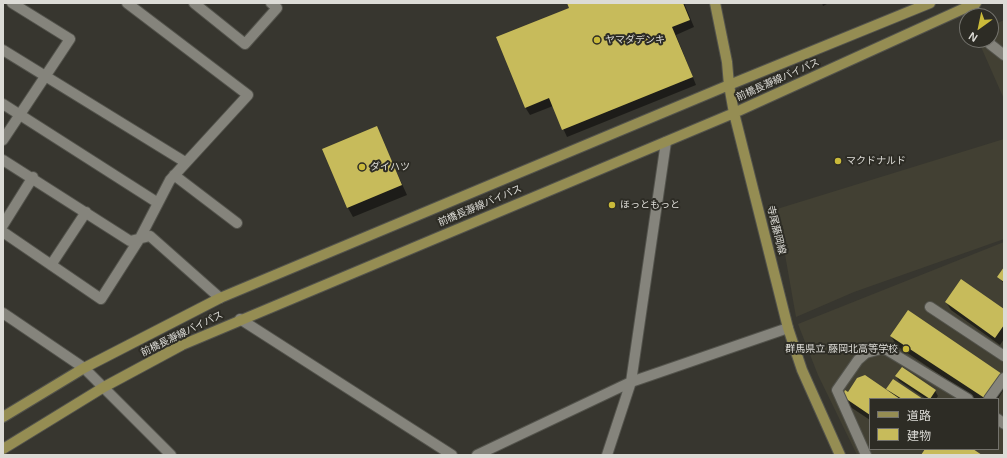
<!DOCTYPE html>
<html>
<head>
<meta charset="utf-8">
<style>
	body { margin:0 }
	#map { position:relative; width:1007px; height:458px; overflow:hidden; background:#37362f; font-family:Helvetica,"Noto Sans JP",sans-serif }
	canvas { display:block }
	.frame { position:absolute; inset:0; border:4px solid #dcdbd6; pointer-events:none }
	.legend { position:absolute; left:869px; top:398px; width:130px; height:52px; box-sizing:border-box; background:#2d2c25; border:1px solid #73726c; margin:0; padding:5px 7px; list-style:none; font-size:12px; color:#dcdbd6 }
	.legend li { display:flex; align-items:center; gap:8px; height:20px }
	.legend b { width:20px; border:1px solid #73726c }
	.north { position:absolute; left:959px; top:8px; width:40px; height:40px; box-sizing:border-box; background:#2d2c25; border:1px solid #73726c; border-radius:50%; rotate:213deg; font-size:11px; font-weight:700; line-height:16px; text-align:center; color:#dcdbd6 }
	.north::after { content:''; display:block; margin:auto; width:14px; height:18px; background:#caba3a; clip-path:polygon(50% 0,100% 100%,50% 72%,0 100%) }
</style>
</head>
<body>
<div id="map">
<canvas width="1007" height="458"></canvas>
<div class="frame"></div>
<ul class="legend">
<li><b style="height:5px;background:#958d53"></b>道路</li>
<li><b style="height:11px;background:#c7bb5b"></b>建物</li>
</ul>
<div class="north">N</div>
</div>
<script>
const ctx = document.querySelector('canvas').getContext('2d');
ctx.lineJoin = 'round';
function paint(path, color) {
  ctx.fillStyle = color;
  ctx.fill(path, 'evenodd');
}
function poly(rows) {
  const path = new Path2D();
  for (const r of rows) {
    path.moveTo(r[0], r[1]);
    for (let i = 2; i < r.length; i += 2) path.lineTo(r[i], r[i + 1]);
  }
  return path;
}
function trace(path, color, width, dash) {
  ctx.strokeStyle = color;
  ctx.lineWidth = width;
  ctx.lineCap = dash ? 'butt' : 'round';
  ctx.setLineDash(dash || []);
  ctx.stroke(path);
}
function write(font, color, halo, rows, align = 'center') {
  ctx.font = font + ' Helvetica,"Noto Sans JP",sans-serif';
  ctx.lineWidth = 4;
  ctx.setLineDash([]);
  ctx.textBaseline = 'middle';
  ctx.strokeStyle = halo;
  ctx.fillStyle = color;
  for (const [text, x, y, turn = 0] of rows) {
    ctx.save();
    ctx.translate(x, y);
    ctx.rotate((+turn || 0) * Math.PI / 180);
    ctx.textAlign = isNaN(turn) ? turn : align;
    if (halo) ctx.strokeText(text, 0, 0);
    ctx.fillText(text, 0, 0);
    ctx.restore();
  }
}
const built = poly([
	[1004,20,1004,99,978,40,991,40,991,26],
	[1004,139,1004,239,854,292,796,317,777,209],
	[1004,242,1004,455,857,455,818,375,798,324],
	[870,399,998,399,998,449,870,449]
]);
const shadow = poly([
	[568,3,684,3,694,27,676,35,696,85,567,137,553,106,530,115,525,107,570,8],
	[822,3,829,3,823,6],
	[376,127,407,195,353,217,348,208],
	[1004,269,1004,284,999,277],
	[946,302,1004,311,1004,339,1000,345,951,310],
	[891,336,1004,379,1004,389,998,399,976,399,897,346],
	[896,376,935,391,938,396,936,399,926,399,899,381],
	[888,389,921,399,870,399,870,420,849,406,843,396,848,393,890,394]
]);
const building = poly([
	[567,3,683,3,690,20,672,27,693,77,562,130,549,98,525,108,496,37,569,8],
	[377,126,402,185,347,208,322,149],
	[1004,267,1004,282,997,277],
	[961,279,1004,309,1004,325,995,338,945,302],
	[908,310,1002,374,986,399,890,336],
	[902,367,936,390,930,399,895,376],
	[865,375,900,399,870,399,870,415,842,396,845,390,848,392,857,378],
	[893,379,923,399,902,399,886,389],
	[925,449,973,449,982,455,921,455]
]);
const lane = poly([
	[972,5,978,16],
	[989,40,990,44,1004,55],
	[930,307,1004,356],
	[989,399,1004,378],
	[998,419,1004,424],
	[866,455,837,390,858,360,866,353,881,349,887,350,968,399]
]);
const street = poly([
	[194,3,245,44,277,8,271,3],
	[3,50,185,162],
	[3,104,158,203],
	[3,140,70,39,12,3],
	[3,160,130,241,150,236,220,298],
	[174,175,237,223],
	[3,225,33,177],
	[3,232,101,299,140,238,170,180,248,95,127,3],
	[51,265,86,212],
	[3,313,84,368,171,455],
	[240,319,452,455],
	[477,455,631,382,788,328],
	[607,455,631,382,666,142]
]);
const primary = poly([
	[715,3,727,62,729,85,734,113,788,328,802,370,840,455],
	[3,417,84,368,220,298,729,85,930,3],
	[3,449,104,387,182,345,734,113,976,3]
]);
const markers = [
	[597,40,4,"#caba3a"],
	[838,161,4,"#caba3a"],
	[362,167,4,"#caba3a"],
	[612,205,4,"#caba3a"],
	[906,349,4,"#caba3a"]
];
const poiNames = [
	["ヤマダデンキ",605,40],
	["マクドナルド",846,161],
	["ダイハツ",370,167],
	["ほっともっと",620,205],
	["群馬県立 藤岡北高等学校",898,349,"right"]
];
const streetNames = [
	["前橋長瀞線バイパス",778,80,-24],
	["前橋長瀞線バイパス",480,206,-23],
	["寺尾藤岡線",776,230,76],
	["前橋長瀞線バイパス",182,334,-26]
];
paint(built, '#424033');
paint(shadow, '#0007');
paint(building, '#c7bb5b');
trace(lane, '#53534c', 12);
trace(street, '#53534c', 12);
trace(primary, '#53534c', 12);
trace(lane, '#85847c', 10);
trace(street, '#85847c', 10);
trace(primary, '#958d53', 10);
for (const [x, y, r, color] of markers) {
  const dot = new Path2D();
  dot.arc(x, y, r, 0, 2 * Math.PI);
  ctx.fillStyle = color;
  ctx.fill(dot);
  trace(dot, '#2d2c25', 1.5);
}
write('10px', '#dcdbd6', '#2d2c25', poiNames, 'left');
write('10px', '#dcdbd6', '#2d2c25', streetNames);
</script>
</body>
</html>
